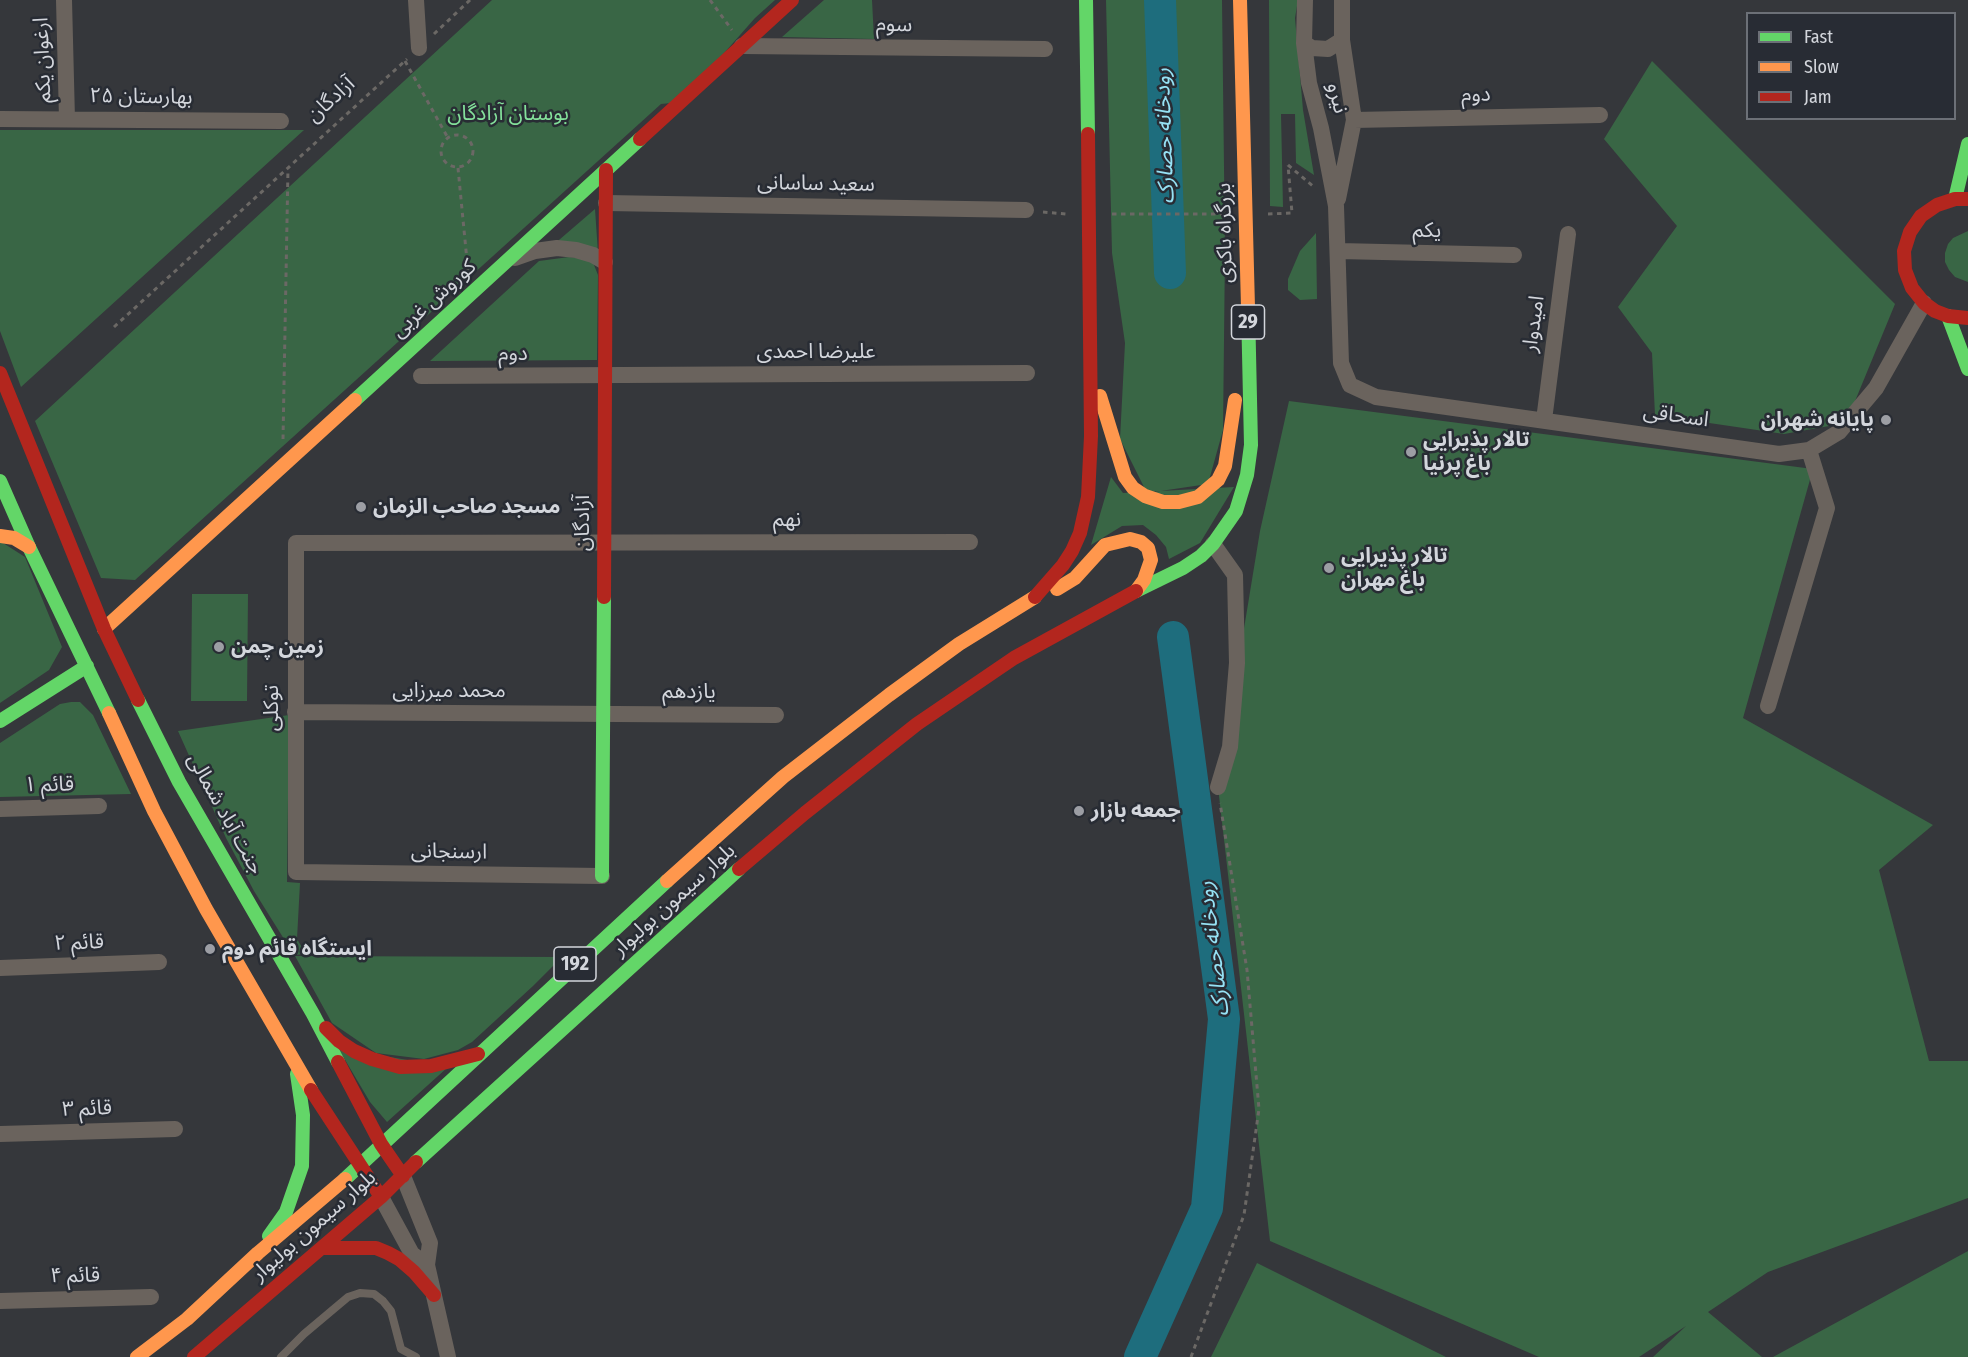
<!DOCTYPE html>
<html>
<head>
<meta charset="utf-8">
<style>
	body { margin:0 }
	#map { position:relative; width:1968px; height:1357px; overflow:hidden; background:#35373b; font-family:"Fira Sans Condensed",sans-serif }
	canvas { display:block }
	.legend { position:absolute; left:1746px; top:12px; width:210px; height:108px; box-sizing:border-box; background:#282c34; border:2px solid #6c7077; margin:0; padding:8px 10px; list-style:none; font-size:18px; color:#d3d6dc }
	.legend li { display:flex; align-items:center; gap:12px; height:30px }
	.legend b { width:30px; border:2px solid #6c7077 }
</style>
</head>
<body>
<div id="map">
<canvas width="1968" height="1357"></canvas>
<ul class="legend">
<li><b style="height:8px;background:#63d668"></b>Fast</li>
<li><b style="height:8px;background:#ff974d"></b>Slow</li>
<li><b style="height:8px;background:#b3261e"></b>Jam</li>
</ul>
</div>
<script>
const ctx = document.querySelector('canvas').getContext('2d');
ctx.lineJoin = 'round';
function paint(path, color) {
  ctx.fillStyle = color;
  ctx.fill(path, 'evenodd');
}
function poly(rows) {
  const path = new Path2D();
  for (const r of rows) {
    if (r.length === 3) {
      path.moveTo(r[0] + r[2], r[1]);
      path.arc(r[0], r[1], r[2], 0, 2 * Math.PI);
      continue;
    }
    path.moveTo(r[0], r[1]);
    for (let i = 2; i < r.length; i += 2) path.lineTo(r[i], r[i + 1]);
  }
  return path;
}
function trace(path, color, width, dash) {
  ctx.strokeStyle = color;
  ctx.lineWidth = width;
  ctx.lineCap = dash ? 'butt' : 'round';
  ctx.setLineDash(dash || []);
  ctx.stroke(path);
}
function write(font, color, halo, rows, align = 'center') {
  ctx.font = font + ' "Fira Sans Condensed","Noto Sans Arabic",sans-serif';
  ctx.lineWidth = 5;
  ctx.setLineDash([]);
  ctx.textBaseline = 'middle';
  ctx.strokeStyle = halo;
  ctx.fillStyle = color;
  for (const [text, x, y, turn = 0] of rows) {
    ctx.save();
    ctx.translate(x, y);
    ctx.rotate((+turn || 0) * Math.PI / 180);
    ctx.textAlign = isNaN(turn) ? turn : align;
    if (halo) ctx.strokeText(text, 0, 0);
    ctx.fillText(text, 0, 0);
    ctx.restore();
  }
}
const green = poly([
	[492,0,775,0,755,18,681,102,661,104,135,580,101,578,35,421],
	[824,0,872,0,874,39,782,37],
	[1106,0,1222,0,1225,250,1223,430,1208,484,1147,493,1120,439,1125,343,1112,253],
	[1269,0,1298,0,1295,18,1303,110,1314,175,1296,163,1295,114,1281,114,1283,207,1270,206],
	[1652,61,1895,304,1846,423,1784,434,1655,415,1652,353,1618,307,1677,226,1604,139],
	[0,130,304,130,21,387,0,331],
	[595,209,598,253,552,246],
	[1968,231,1968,282,1955,277,1949,270,1945,262,1945,253,1948,244,1953,238],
	[1316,233,1317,299,1300,300,1288,290,1288,279,1300,251],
	[569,257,592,260,598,275,597,360,430,361,539,261],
	[1289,401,1813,469,1743,718,1933,825,1879,870,1929,1061,1968,1061,1968,1198,1768,1272,1708,1312,1762,1357,1653,1357,1686,1326,1639,1357,1539,1357,1270,1241,1218,787,1260,531],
	[1111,477,1123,493,1234,487,1200,543,1169,559,1166,547,1156,535,1143,525,1122,526,1091,545],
	[0,541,25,557,62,647,49,670,0,703],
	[192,594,248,594,247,701,191,701],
	[71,702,80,702,93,715,131,794,0,797,0,743,60,704],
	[289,715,287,882,300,883,297,939,306,954,294,955,254,891,226,838,178,731],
	[295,956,562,957,533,986,472,1042,458,1050,424,1059,376,1053,332,1023],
	[338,1048,448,1067,387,1122,370,1102],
	[1968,1251,1968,1357,1773,1357],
	[1257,1263,1446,1357,1447,1357,1211,1357]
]);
const river = poly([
	[1160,0,1170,273],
	[1140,1357,1207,1208,1224,1019,1173,637]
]);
const path = poly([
	[710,0,732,30],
	[434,34,470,0],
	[405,61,448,138],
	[457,151,16],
	[1288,165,1314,187],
	[458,168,468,271],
	[1043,212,1066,214],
	[1112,214,1222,214],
	[1268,214,1292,213,1288,165],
	[114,327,407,59],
	[283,439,288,168],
	[1191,1357,1244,1215,1259,1109,1247,970,1220,803]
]);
const lane = poly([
	[281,1357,304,1334,348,1297,360,1293,374,1294,383,1301,391,1311,401,1349,416,1357]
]);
const street = poly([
	[64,0,67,119],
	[416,0,419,48],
	[1305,0,1304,43,1309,83,1321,128,1336,206,1341,363,1350,385,1376,397,1779,454,1809,450,1839,432,1876,388,1924,303],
	[1304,43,1312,48,1328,49,1342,40],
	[742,46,1045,49],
	[0,119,281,121],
	[1354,120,1600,115],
	[1338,199,1354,120,1342,40,1342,0],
	[606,203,1026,210],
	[1339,251,1514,255],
	[515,258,535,251,557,248,576,250,593,255,605,262],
	[421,376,1027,373],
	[1544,420,1568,234],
	[1213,544,1235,575,1237,663,1230,747,1218,787],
	[1768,706,1827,508,1809,450],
	[295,712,776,715],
	[0,809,99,806],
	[602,876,296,872,296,543,970,542],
	[0,968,159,962],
	[0,1134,175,1129],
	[403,1176,430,1243,427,1265,448,1357],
	[381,1197,412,1254,427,1265],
	[0,1301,151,1297]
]);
const fast = poly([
	[1086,0,1088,134],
	[1955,199,1968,144],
	[1948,316,1968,369],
	[355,400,640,139],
	[0,481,29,547,109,713],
	[1136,591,1183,568,1201,556,1213,544,1236,511,1247,475,1251,445,1248,307],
	[138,700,179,782,313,1014,338,1062],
	[0,721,87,666],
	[602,876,604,597],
	[416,1162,739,869],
	[345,1179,667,881],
	[269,1236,286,1212,302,1166,303,1115,297,1074]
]);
const slow = poly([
	[1240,0,1248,307],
	[1100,396,1125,477,1133,488,1145,496,1163,502,1179,502,1198,497,1218,480,1225,466,1235,400],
	[0,536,14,538,29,547],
	[1057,589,1075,578,1105,545,1130,539,1141,542,1148,548,1151,560,1144,580,1136,591],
	[104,629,355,400],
	[109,713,154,811,206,909,311,1090],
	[667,881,783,777,889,695,959,644,1035,597],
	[137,1357,187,1319,258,1253,345,1179]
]);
const jam = poly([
	[640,139,792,0],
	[1968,199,1955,199,1937,205,1921,216,1910,232,1904,251,1905,270,1912,288,1924,303,1935,311,1948,316,1968,318],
	[0,373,104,629,138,700],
	[604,597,606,170],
	[1035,597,1063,565,1072,551,1080,533,1088,497,1091,436,1088,134],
	[739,869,805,813,917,724,1014,658,1136,591],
	[326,1028,339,1041,354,1051,372,1059,400,1067,431,1066,478,1054],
	[338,1062,381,1144,403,1176],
	[311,1090,381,1197],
	[322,1248,376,1248,388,1253,399,1259,414,1272,434,1295],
	[194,1357,381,1197,416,1162]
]);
const markers = [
	[1886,420,6,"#9c9ea4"],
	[1411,452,6,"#9c9ea4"],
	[361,507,6,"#9c9ea4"],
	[1329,568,6,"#9c9ea4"],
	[219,647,6,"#9c9ea4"],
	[1079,811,6,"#9c9ea4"],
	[210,949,6,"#9c9ea4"]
];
const shields = [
	[1248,322,33],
	[575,964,42]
];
const shieldNames = [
	["29",1248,322],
	["192",575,964]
];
const streetNames = [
	["سوم",894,25,1],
	["ارغوان یکم",43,60,-92],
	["دوم",1476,95,-1],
	["بهارستان ۲۵",141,97,1],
	["نیرو",1337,98,76],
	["آزادگان",331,100,-42],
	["سعید ساسانی",816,184,1],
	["یکم",1427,231,1],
	["بزرگراه باکری",1225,233,-91],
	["کوروش غربی",434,299,-42],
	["امیدوار",1534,324,-82],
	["علیرضا احمدی",816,352],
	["دوم",513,354],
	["اسحاقی",1676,416,8],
	["نهم",787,520],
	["آزادگان",583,523,-90],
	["محمد میرزایی",449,691],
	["یازدهم",689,692],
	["توکلی",272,708,-90],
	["قائم ۱",49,785,-1],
	["جنت آباد شمالی",225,814,61],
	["ارسنجانی",449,852,1],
	["بلوار سیمون بولیوار",674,900,-42],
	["قائم ۲",79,943,-2],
	["قائم ۳",87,1109,-2],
	["بلوار سیمون بولیوار",314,1226,-41],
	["قائم ۴",75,1276,-1]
];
const parkNames = [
	["بوستان آزادگان",508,114]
];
const poiNames = [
	["پایانه شهران",1874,420,"right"],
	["تالار پذیرایی",1423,440],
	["باغ پرنیا",1423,464],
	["مسجد صاحب الزمان",373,507],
	["تالار پذیرایی",1341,556],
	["باغ مهران",1341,580],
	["زمین چمن",231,647],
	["جمعه بازار",1091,811],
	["ایستگاه قائم دوم",222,949]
];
const waterNames = [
	["رودخانه حصارک",1165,136,-92],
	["رودخانه حصارک",1214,949,-97]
];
paint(green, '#396645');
trace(river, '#1e6d7d', 32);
trace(path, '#6b6865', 3, [4.5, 4.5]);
trace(lane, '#6a635d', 8);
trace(street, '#6a635d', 16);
trace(fast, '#63d668', 14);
trace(slow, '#ff974d', 14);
trace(jam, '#b3261e', 14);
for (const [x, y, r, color] of markers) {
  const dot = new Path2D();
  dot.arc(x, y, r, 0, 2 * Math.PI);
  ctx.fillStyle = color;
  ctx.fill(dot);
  trace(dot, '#282c34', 2);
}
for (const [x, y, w] of shields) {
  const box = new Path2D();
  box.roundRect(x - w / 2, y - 17, w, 34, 4.5);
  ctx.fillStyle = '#282c34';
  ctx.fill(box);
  trace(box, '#d3d6dc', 1.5);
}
write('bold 20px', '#d3d6dc', null, shieldNames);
write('21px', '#d3d6dc', '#282c34', streetNames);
write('21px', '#84e19b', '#282c34', parkNames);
write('bold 21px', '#d3d6dc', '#282c34', poiNames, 'left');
write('italic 22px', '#96e2f5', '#282c34', waterNames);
</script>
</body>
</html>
